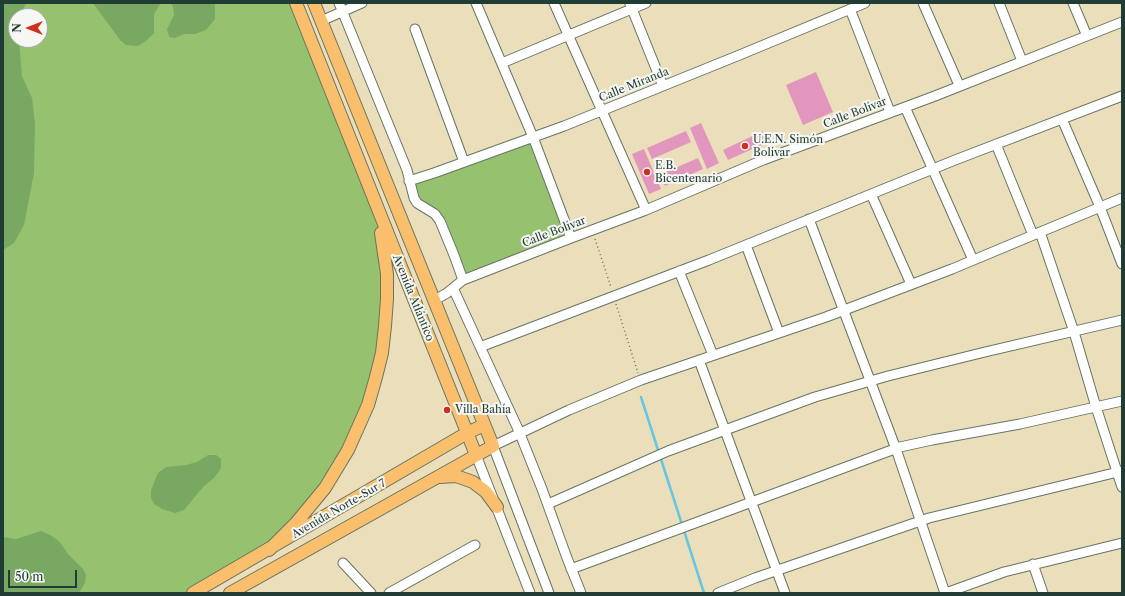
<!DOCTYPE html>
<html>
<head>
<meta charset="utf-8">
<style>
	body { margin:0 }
	#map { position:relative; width:1125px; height:596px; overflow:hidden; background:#ebdeba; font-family:"Libre Caslon Text",serif }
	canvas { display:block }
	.frame { position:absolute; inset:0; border:4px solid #1f3d34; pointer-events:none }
	.north { position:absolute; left:8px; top:8px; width:40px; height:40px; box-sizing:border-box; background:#f6f6f2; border:1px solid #a0aca6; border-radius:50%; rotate:270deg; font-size:11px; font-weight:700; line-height:16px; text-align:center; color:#1f3d34 }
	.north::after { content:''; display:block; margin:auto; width:14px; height:18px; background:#c8321e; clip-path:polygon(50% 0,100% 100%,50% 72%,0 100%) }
	.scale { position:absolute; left:8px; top:570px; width:69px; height:18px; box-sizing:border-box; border:2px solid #1f3d34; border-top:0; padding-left:5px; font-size:12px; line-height:14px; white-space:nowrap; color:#1f3d34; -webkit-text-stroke:3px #f6f6f2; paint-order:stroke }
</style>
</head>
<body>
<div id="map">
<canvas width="1125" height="596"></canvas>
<div class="frame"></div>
<div class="north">N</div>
<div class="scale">50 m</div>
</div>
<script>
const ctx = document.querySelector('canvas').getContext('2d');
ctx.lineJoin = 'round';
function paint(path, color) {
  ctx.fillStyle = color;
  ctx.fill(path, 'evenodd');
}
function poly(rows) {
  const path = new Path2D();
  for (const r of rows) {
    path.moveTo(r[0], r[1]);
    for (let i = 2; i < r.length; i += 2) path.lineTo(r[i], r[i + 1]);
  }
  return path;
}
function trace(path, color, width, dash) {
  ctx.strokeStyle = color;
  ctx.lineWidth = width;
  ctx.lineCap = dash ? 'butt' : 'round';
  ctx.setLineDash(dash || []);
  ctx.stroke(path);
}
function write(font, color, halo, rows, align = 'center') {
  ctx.font = font + ' "Libre Caslon Text",serif';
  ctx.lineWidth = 4;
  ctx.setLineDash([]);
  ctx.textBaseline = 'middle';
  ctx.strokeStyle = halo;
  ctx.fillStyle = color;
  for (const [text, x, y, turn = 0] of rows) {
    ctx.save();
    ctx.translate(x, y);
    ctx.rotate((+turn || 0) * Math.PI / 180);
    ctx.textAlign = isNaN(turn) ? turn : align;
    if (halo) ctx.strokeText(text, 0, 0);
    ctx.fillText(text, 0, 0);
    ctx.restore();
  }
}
const green = poly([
	[3,3,296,3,381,231,382,353,348,450,269,550,193,593,3,593],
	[16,16,40,16,40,40,16,40],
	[533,137,571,238,463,280,440,221,421,206,409,181]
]);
const forest = poly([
	[3,3,26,3,20,16,16,16,16,40,19,40,22,76,32,98,35,123,34,173,24,225,14,243,3,250],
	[93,3,165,3,160,4,154,14,154,33,147,40,138,46,126,45,120,40],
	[169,3,215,3,215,19,206,30,195,34,184,34,175,38,169,37,167,29,174,15,173,6],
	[208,455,216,455,221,459,221,468,214,478,203,487,184,510,175,513,162,509,154,504,151,498,151,490,158,473,166,467,186,465,197,462],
	[41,531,50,535,59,541,68,554,83,569,86,575,85,583,79,593,3,593,3,537,16,539]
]);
const stream = poly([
	[641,397,704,593]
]);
const building = poly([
	[816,72,833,112,803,125,786,85],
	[701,123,719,163,707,169,690,128],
	[686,131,691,142,652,159,647,148],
	[763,131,768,142,728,160,723,150],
	[644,149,661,189,649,194,632,154],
	[698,158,703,169,665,186,659,175]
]);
const path = poly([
	[595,239,611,287],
	[616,304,638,373]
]);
const minor = poly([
	[339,3,407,170,414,198,417,203,435,214,440,221,454,255,463,280],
	[476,3,533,137,571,238],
	[554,3,646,210],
	[923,3,959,85],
	[999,3,1022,61],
	[1073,3,1087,36],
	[630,4,663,86],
	[850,9,890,112],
	[321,21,362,3],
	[415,29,464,162],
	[502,63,646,3],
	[905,107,973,260],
	[1062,119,1100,207,1122,264],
	[996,144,1033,235],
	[409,181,434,173,564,126,742,54,865,3],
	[871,194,911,284],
	[809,219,896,449,945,593],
	[1040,232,1074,332,1096,407,1122,487],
	[746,245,779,333],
	[679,271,713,355],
	[453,288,518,429,542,489,567,558,581,593],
	[433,301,447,293,463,280,571,238,646,210,763,160,935,96,1122,22],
	[480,347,709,260,955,160,1122,96],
	[699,360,785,593],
	[476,455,530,593],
	[548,504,668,451,815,397,888,376,985,352,1122,320],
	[343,563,371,593],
	[1033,564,1043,593],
	[571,569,900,447,932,440,1020,424,1122,401],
	[389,593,475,545],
	[549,593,493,446,569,410,641,380,826,317,952,269,1122,198],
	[718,593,755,578,929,518,1122,471],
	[946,593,1004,572,1122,543]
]);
const major = poly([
	[296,3,476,455],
	[440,477,456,476,473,482,486,492,497,507],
	[269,550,296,523,325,488,348,450,368,405,376,377,382,353,385,326,387,299,387,274,381,233],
	[193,593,467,433,484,425],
	[230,593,493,446,314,3]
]);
const markers = [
	[745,146,4,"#c8321e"],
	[647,172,4,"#c8321e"],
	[447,410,4,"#c8321e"]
];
const streetNames = [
	["Calle Miranda",634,85,-22],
	["Calle Bolívar",855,113,-21],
	["Calle Bolívar",554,232,-21],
	["Avenida Atlántico",413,298,68],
	["Avenida Norte-Sur 7",339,509,-30]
];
const poiNames = [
	["U.E.N. Simón",753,140],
	["Bolívar",753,153],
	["E.B.",655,166],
	["Bicentenario",655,179],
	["Villa Bahía",455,410]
];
paint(green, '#96c26f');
paint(forest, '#78a862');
trace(stream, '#65c5e4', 2.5);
paint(building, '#e296bd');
trace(minor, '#667563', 11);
trace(major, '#667563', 14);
trace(path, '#667563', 1.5, [1, 3]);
trace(minor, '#fff', 9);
trace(major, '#f9bf6c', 12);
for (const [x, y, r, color] of markers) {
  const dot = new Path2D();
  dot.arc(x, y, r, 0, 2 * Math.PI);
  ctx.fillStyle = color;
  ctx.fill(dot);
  trace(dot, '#f6f6f2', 1.5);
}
write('11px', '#1f3d34', '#f6f6f2', streetNames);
write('11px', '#1f3d34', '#f6f6f2', poiNames, 'left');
</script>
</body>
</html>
